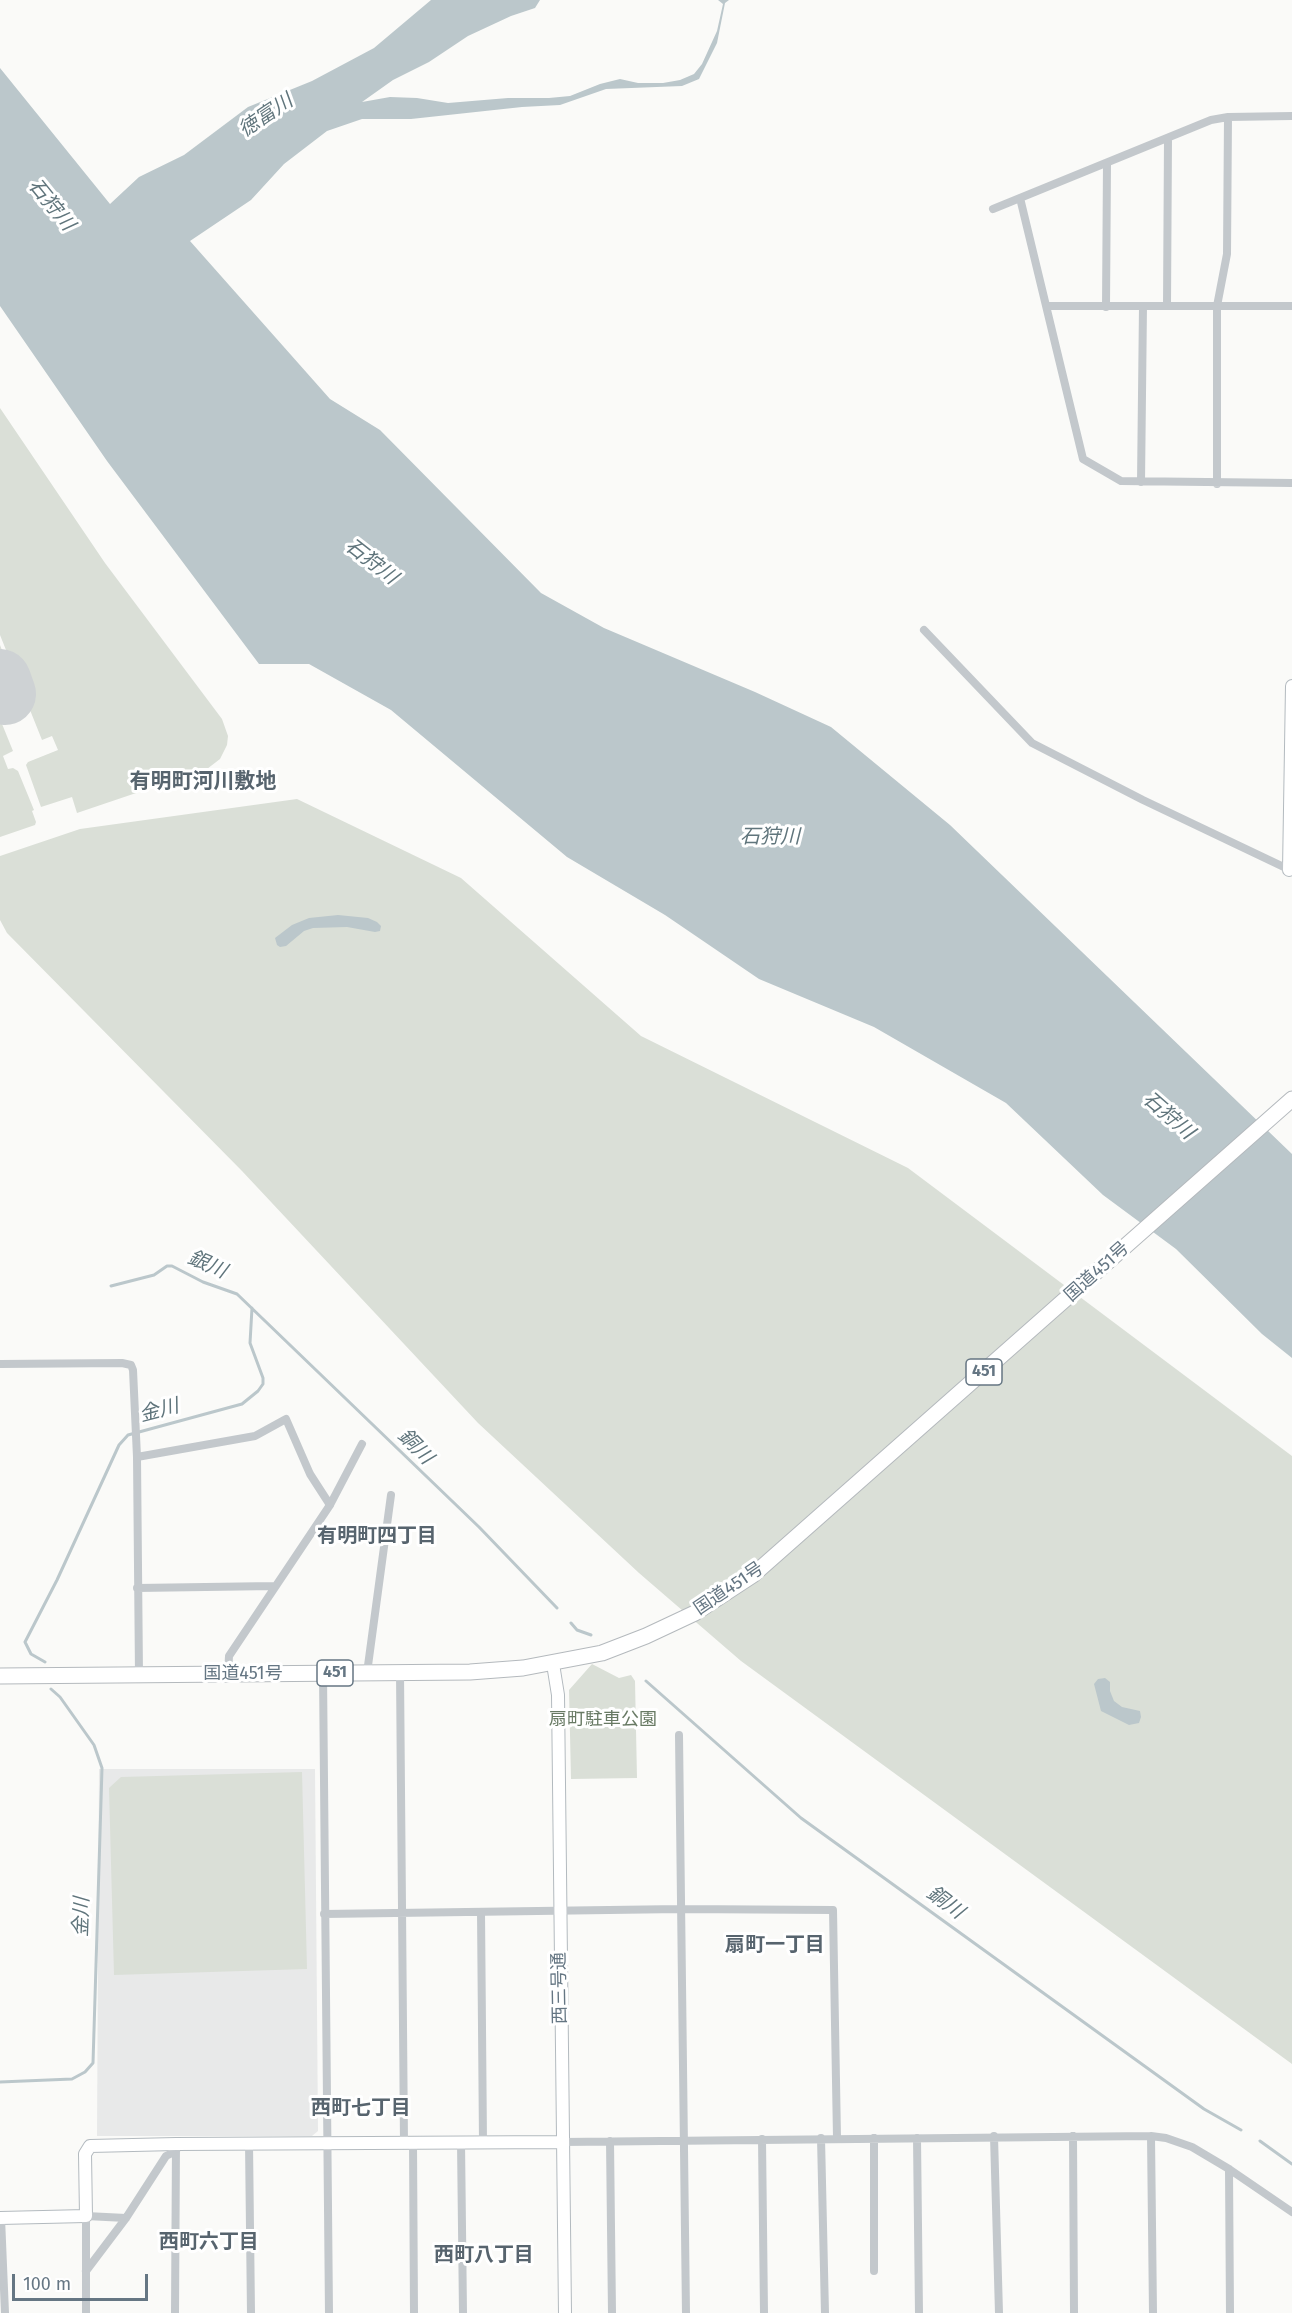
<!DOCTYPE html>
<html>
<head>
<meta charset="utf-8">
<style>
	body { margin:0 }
	#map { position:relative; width:1292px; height:2313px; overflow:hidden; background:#fafaf8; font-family:"Fira Sans",sans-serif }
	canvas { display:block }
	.scale { position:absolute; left:12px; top:2274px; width:136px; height:27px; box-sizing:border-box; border:3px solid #657683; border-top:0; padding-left:8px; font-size:18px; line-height:21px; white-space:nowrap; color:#657683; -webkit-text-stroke:4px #fff; paint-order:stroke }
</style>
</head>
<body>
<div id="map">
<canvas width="1292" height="2313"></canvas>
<div class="scale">100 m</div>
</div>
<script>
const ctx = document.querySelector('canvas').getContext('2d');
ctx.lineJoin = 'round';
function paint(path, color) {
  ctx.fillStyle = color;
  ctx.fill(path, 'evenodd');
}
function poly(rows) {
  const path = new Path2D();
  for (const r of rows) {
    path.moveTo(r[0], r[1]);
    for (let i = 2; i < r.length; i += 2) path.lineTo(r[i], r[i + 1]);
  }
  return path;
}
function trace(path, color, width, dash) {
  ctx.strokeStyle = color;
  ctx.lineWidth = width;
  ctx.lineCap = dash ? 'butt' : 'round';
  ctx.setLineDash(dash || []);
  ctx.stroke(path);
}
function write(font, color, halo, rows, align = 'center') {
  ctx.font = font + ' "Fira Sans","Noto Sans JP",sans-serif';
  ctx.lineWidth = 6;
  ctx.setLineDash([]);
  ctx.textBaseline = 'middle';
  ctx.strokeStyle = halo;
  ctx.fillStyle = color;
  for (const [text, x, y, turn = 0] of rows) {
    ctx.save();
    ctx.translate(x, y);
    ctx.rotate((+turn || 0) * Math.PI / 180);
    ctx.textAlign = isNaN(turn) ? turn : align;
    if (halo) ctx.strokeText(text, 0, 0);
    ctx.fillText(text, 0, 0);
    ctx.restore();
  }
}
const built = poly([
	[99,1769,315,1769,318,2131,312,2136,97,2136]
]);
const green = poly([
	[0,408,105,563,222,719,228,736,227,745,220,759,207,769,77,813,72,797,41,807,26,765,28,762,58,750,52,736,42,740,0,635],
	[0,645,21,700,15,714,1,708,0,705],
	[0,719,13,751,3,756,8,769,13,768,18,771,34,810,32,811,36,822,35,825,0,837],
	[297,799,461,878,641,1036,908,1168,1292,1456,1292,2064,741,1661,639,1573,478,1423,242,1171,7,933,0,920,0,856,80,829],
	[592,1664,619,1678,631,1675,635,1681,637,1778,571,1779,569,1690],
	[302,1772,307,1969,114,1975,109,1788,121,1777]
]);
const water = poly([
	[431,0,540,0,535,8,511,16,468,36,429,62,393,80,362,102,390,97,417,98,448,103,508,98,549,98,570,96,600,84,620,79,638,83,663,83,680,80,694,74,702,64,717,31,723,4,718,0,729,0,725,3,717,43,699,79,682,86,606,89,560,105,522,107,411,119,362,119,327,131,284,164,251,200,190,241,330,399,380,430,541,593,604,628,755,692,831,727,950,825,1292,1154,1292,1358,1262,1334,1176,1249,1103,1195,1006,1103,874,1027,759,979,665,915,567,857,391,710,309,664,259,664,107,461,0,306,0,68,110,204,139,177,184,155,248,107,312,81,374,48],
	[338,915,368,918,377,922,381,926,380,931,375,932,347,927,313,928,304,931,286,946,280,947,277,945,275,938,292,925,309,918],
	[1105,1678,1110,1682,1110,1691,1114,1701,1122,1707,1140,1711,1141,1717,1139,1723,1129,1725,1101,1711,1094,1684,1098,1679]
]);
const stream = poly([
	[111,1286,154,1275,167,1266,172,1266,203,1282,237,1294,479,1527,557,1608],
	[571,1623,577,1630,591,1635],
	[45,1662,31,1654,25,1642,57,1580,119,1445,128,1435,242,1404,258,1391,263,1384,263,1378,250,1343,252,1308],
	[646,1681,801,1818,1204,2109,1241,2130],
	[0,2082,72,2079,85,2072,93,2063,102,1768,94,1745,60,1697,51,1689],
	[1260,2141,1292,2164]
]);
const runway = poly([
	[0,680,5,694]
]);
const street = poly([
	[1020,198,1083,459,1121,481,1292,483],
	[993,209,1211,120,1228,117,1292,116],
	[1047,306,1292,306],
	[1167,306,1168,138],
	[1106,307,1107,163],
	[1141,482,1143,306],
	[1217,484,1217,306,1227,254,1228,117],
	[924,630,1032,743,1143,800,1292,871],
	[0,1364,122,1363,131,1365,133,1370,137,1457,139,1675],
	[137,1457,255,1436,286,1419,310,1474,330,1505],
	[137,1588,274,1586],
	[400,1672,404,2143],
	[323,1673,329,2313],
	[367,1673,391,1495],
	[228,1674,229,1656,330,1505,362,1444],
	[679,1735,686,2313],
	[481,1912,483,2143],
	[324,1914,680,1909,833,1910,837,2138],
	[994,2136,999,2313],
	[1073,2136,1074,2313],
	[1151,2136,1153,2313],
	[821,2138,825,2313],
	[917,2138,919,2313],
	[762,2139,764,2313],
	[610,2141,612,2313],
	[461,2142,463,2313],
	[563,2142,1151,2136,1166,2138,1192,2147,1229,2169,1292,2212],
	[249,2143,251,2313],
	[413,2143,414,2313],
	[1229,2169,1230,2313],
	[1,2218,5,2313],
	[86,2271,126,2218,166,2156,176,2151],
	[874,2271,874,2138],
	[86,2313,86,2216,126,2218],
	[175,2313,176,2144]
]);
const secondary = poly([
	[1289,870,1292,686],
	[553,1664,558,1695,565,2313],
	[0,2218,86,2216,85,2154,90,2146,176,2144,563,2142]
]);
const highway = poly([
	[0,1676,470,1672,523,1668,602,1653,646,1636,695,1613,753,1575,1292,1099]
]);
const shields = [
	[984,1372,36],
	[335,1673,36]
];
const shieldNames = [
	["451",984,1372],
	["451",335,1673]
];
const streetNames = [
	["国道451号",1097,1272,-42],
	["国道451号",729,1589,-34],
	["国道451号",243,1674],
	["西三号通",560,1988,-91]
];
const parkNames = [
	["扇町駐車公園",603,1720]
];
const waterNames = [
	["徳富川",266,116,-34],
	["石狩川",51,205,51],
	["石狩川",371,562,38],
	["石狩川",770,837],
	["石狩川",1168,1116,41],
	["銀川",207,1265,23],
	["金川",159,1411,-15],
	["銅川",415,1447,45],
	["銅川",945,1903,36],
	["金川",82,1917,-88]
];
const neighbourhoodNames = [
	["有明町四丁目",377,1536],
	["扇町一丁目",775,1945],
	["西町七丁目",361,2108],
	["西町六丁目",209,2242],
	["西町八丁目",484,2255]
];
const quarterNames = [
	["有明町河川敷地",203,782]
];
paint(built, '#e8e9e9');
paint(green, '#dadfd7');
paint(water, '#bbc7cb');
trace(stream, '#bbc7cb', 3);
trace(runway, '#ced2d4', 62);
trace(secondary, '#b3babf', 14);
trace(highway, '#b4b9bd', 17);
trace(street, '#c3c8cc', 8);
trace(secondary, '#fff', 12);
trace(highway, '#fff', 15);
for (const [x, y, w] of shields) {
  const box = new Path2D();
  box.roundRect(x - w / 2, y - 13, w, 26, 4.5);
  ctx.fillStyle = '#fff';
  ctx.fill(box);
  trace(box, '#657683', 1.5);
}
write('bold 16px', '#657683', null, shieldNames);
write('18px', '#657683', '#fff', streetNames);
write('18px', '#687a64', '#fff', parkNames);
write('italic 20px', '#60757c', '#fff', waterNames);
write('bold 20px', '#57646e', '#fff', neighbourhoodNames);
write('bold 21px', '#57646e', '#fff', quarterNames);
</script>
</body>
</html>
